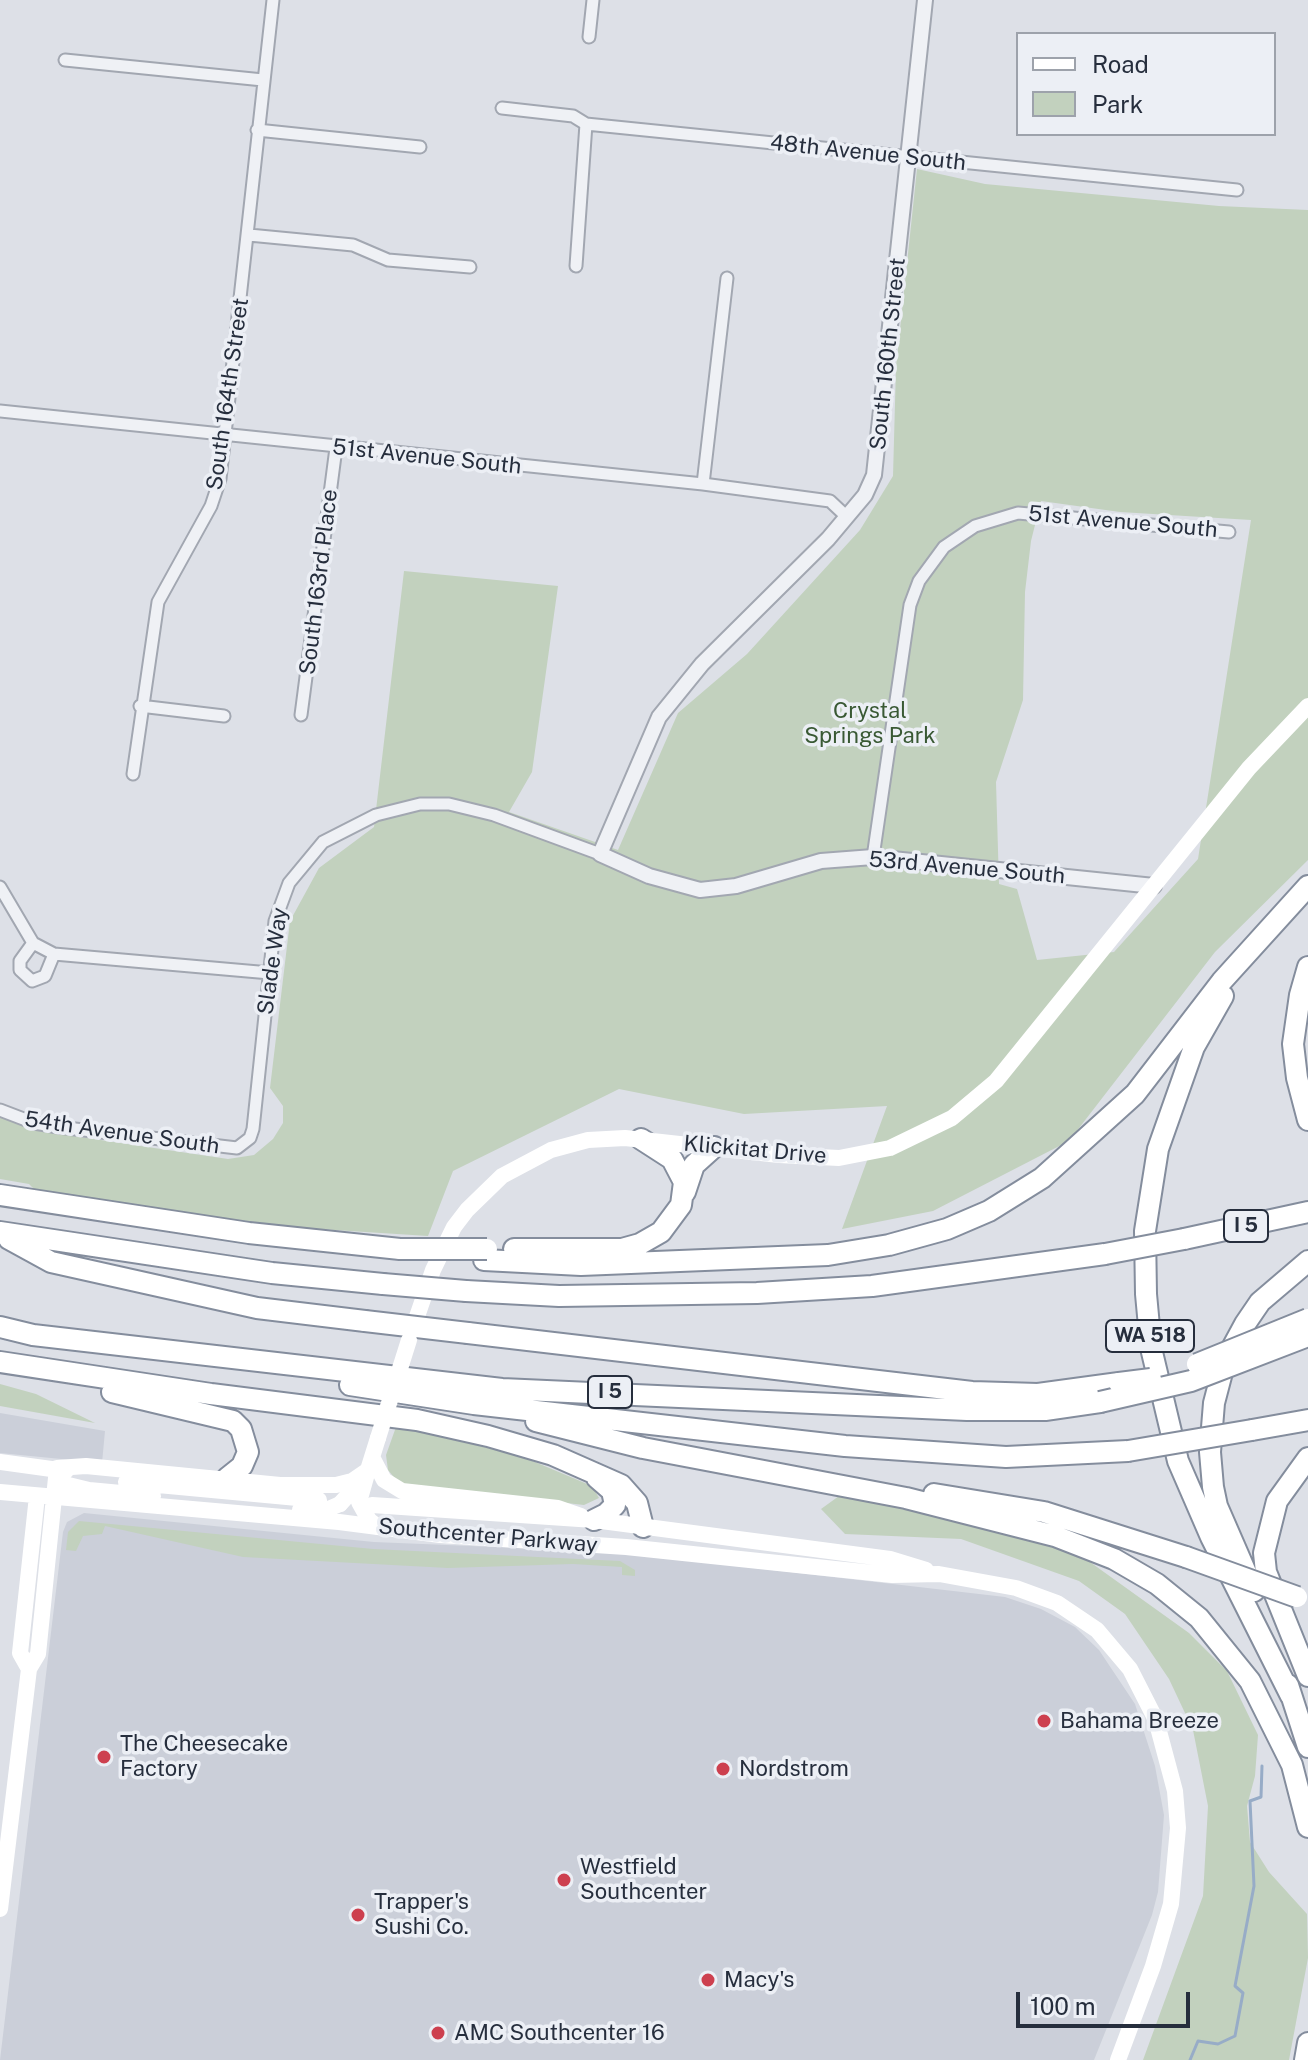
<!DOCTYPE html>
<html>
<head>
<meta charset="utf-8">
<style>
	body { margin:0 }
	#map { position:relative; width:1308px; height:2060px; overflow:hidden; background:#dde0e7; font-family:"Public Sans",sans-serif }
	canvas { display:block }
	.legend { position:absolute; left:1016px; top:32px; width:260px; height:104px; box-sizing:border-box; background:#eceff5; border:2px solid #9da2ab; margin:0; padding:10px 14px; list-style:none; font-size:24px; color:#262e3d }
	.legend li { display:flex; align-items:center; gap:16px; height:40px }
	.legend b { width:40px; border:2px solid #9da2ab }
	.scale { position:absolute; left:1016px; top:1992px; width:174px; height:36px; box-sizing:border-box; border:4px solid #262e3d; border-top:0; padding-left:10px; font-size:24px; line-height:28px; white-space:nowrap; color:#262e3d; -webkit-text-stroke:6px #eceff5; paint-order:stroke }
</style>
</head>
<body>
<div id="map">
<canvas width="1308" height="2060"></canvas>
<ul class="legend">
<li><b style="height:10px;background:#fff"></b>Road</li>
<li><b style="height:22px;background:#c2d1be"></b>Park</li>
</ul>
<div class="scale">100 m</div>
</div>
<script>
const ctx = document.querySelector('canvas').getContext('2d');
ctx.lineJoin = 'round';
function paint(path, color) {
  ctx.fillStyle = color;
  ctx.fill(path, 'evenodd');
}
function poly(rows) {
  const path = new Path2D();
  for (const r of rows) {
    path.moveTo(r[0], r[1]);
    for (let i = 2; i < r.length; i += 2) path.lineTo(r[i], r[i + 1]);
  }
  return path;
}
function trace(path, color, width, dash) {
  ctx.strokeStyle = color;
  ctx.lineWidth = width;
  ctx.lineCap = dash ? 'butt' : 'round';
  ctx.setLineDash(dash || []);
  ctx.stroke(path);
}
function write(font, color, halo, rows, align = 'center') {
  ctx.font = font + ' "Public Sans",sans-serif';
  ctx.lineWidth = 7;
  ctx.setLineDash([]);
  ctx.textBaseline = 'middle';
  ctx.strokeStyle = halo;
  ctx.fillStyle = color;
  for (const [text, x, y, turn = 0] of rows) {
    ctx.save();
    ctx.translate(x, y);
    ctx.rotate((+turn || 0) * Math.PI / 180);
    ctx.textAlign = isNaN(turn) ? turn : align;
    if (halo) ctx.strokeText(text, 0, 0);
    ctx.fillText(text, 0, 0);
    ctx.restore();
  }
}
const built = poly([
	[0,1413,105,1431,102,1463,0,1453],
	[84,1513,374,1542,617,1552,1005,1597,1041,1609,1075,1627,1099,1650,1135,1704,1155,1766,1164,1815,1158,1892,1152,1915,1094,2060,0,2060,63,1532,67,1522]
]);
const green = poly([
	[917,169,985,184,1219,206,1308,210,1308,860,1215,952,1069,1141,933,1211,842,1229,887,1106,744,1114,619,1089,453,1171,428,1236,303,1228,166,1211,34,1189,29,1184,0,1179,0,1117,40,1131,228,1159,254,1155,273,1139,283,1123,283,1106,270,1088,290,921,319,868,374,827,404,571,558,586,532,772,509,812,618,850,678,713,747,654,860,530,893,476,896,367],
	[1041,501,1120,512,1251,520,1198,859,1114,952,1037,960,1017,889,999,884,996,782,1023,700,1025,592,1031,541],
	[0,1384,36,1394,95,1423,0,1406],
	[396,1427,490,1446,535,1462,592,1486,599,1498,584,1505,408,1485,397,1481,388,1470,386,1455],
	[839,1496,993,1524,1076,1552,1189,1633,1227,1671,1258,1735,1255,1776,1247,1806,1250,1842,1269,1872,1307,1914,1308,1958,1289,2060,1143,2060,1203,1896,1208,1806,1193,1730,1169,1679,1125,1614,1079,1581,961,1539,845,1534,821,1509],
	[79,1521,373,1549,620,1561,635,1570,635,1576,622,1575,622,1567,573,1564,448,1568,243,1557,105,1526,102,1534,83,1536,76,1551,66,1550,68,1532]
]);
const stream = poly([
	[1190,2060,1198,2041,1218,2044,1235,2036,1243,1993,1235,1986,1254,1886,1250,1801,1261,1797,1262,1766]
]);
const minor = poly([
	[589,37,593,0],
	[65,60,263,80],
	[502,108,573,116,586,124,1237,190],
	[257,130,420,147],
	[249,235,353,245,388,260,470,267],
	[576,266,586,124],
	[0,411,703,484,830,501,847,517],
	[703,484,727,278],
	[140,706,224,716],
	[301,715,336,448],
	[133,774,158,602,211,506,220,479,273,0],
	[873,857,910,605,919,581,944,547,975,526,1018,513,1229,532],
	[0,887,33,943,54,954,270,973],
	[33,943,20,961,20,970,32,981,45,976,54,954],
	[0,1110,34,1123,58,1127,237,1148,250,1138,253,1129,275,921,289,883,323,842,376,815,420,804,449,804,494,815,600,854]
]);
const tertiary = poly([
	[925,0,874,475,865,495,828,539,702,664,659,717,600,854,649,876,700,890,736,886,821,861,873,857,1154,886]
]);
const secondary = poly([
	[410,1337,433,1270,454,1227,467,1210,502,1176,551,1150,588,1140,625,1138,779,1155,839,1158,890,1148,952,1118,996,1081,1249,768,1308,706],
	[372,1457,384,1480,402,1491,558,1508,581,1516],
	[0,1462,66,1471],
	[57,1468,86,1466,280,1485,336,1485,352,1481,368,1470,378,1438],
	[56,1482,89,1490,153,1496],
	[126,1482,319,1500],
	[0,1492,339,1522,440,1535,626,1547,892,1575,939,1574,1016,1588,1057,1603,1097,1630,1130,1669,1156,1720,1175,1791,1178,1828,1171,1904,1153,1966,1118,2060],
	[372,1505,594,1520,890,1559,926,1570],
	[300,1510,326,1510,340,1504],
	[29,1669,20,1653,37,1496],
	[0,1909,29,1669,38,1654,57,1468]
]);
const motorway = poly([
	[1308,967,1300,995,1293,1044,1297,1078,1308,1120],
	[1223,996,1194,1047,1158,1149,1145,1231,1146,1294,1151,1348,1178,1461,1211,1537,1291,1696],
	[685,1192,694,1165,714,1147],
	[0,1195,249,1233,400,1249],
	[0,1232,272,1273,383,1284],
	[9,1239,51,1262,257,1308,365,1321],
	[1184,1239,1308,1212],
	[514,1249,622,1249,640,1244,661,1232,681,1205,684,1182,672,1159,641,1139],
	[484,1260,581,1265,828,1255,889,1245,947,1229,989,1211,1042,1178,1135,1094,1222,981,1308,886],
	[466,1291,559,1296,757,1293,872,1286,1105,1254],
	[0,1327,33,1335,502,1389,967,1410,1045,1410,1100,1402],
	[468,1333,972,1392,1038,1394,1119,1383],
	[0,1362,211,1394,417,1420,488,1436,553,1455,621,1485,637,1503,643,1527],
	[350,1385,474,1404,845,1446,1006,1457,1128,1451],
	[112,1392,233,1421,241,1429,248,1452,242,1466,227,1478],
	[536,1421,643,1448,906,1498,1055,1536,1114,1559,1157,1584,1199,1618,1250,1681,1292,1765,1308,1827],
	[1252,1430,1308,1420],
	[1308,1458,1277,1501,1264,1553,1266,1572,1308,1676],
	[934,1494,1044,1512,1186,1557],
	[594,1520,606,1514,615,1505,612,1491,597,1478],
	[1254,1591,1217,1506,1213,1487,1210,1452,1214,1403,1225,1361,1245,1324,1260,1302,1308,1261],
	[1288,1685,1308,1747],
	[1305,2060,1308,2043]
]);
const secondaryBridge = poly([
	[378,1438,409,1340],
	[368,1470,359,1502,369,1520,378,1527],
	[340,1504,360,1482]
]);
const motorwayBridge = poly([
	[400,1249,487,1249],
	[1105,1254,1184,1239],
	[383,1284,466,1291],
	[365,1321,468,1333],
	[1197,1364,1308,1319],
	[1119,1383,1151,1379],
	[1100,1402,1191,1381,1308,1336],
	[1128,1451,1252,1430],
	[1186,1557,1297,1597]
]);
const markers = [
	[1044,1721,8,"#cd404f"],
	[104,1757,8,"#cd404f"],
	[723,1769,8,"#cd404f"],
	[564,1880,8,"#cd404f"],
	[358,1915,8,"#cd404f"],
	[708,1980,8,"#cd404f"],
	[438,2033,8,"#cd404f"]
];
const shields = [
	[1246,1226,44],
	[1150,1336,88],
	[610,1392,44]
];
const shieldNames = [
	["I 5",1246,1226],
	["WA 518",1150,1336],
	["I 5",610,1392]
];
const streetNames = [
	["48th Avenue South",868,153,6],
	["South 160th Street",888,354,-84],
	["South 164th Street",228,394,-82],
	["51st Avenue South",427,457,6],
	["51st Avenue South",1123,522,5],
	["South 163rd Place",319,582,-83],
	["53rd Avenue South",967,868,5],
	["Slade Way",273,961,-82],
	["54th Avenue South",122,1133,8],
	["Klickitat Drive",755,1150,5],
	["Southcenter Parkway",488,1536,5]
];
const parkNames = [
	["Crystal",870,711],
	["Springs Park",870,736]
];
const poiNames = [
	["Bahama Breeze",1060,1721],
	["The Cheesecake",120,1744],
	["Factory",120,1769],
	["Nordstrom",739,1769],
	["Westfield",580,1867],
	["Southcenter",580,1892],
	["Trapper's",374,1902],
	["Sushi Co.",374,1927],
	["Macy's",724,1980],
	["AMC Southcenter 16",454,2033]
];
paint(built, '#cbcfd9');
paint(green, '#c2d1be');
trace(stream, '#97acc7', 3);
trace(minor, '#a2a7b1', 15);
trace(tertiary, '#a2a7b1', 18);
trace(motorway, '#848d9d', 24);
trace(minor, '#eff1f5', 11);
trace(tertiary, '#eff1f5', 14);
trace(secondary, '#fff', 16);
trace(motorway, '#fff', 20);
trace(motorwayBridge, '#848d9d', 24, []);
trace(secondaryBridge, '#fff', 16);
trace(motorwayBridge, '#fff', 20);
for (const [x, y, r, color] of markers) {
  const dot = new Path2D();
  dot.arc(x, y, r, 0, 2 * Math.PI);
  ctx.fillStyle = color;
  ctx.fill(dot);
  trace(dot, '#eceff5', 3);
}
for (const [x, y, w] of shields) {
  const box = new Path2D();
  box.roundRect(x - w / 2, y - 16, w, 32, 6);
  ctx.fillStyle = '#eceff5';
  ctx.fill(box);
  trace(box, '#262e3d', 2);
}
write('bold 20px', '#262e3d', null, shieldNames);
write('22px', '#262e3d', '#eceff5', streetNames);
write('22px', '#395934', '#eceff5', parkNames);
write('22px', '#262e3d', '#eceff5', poiNames, 'left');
</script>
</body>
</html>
